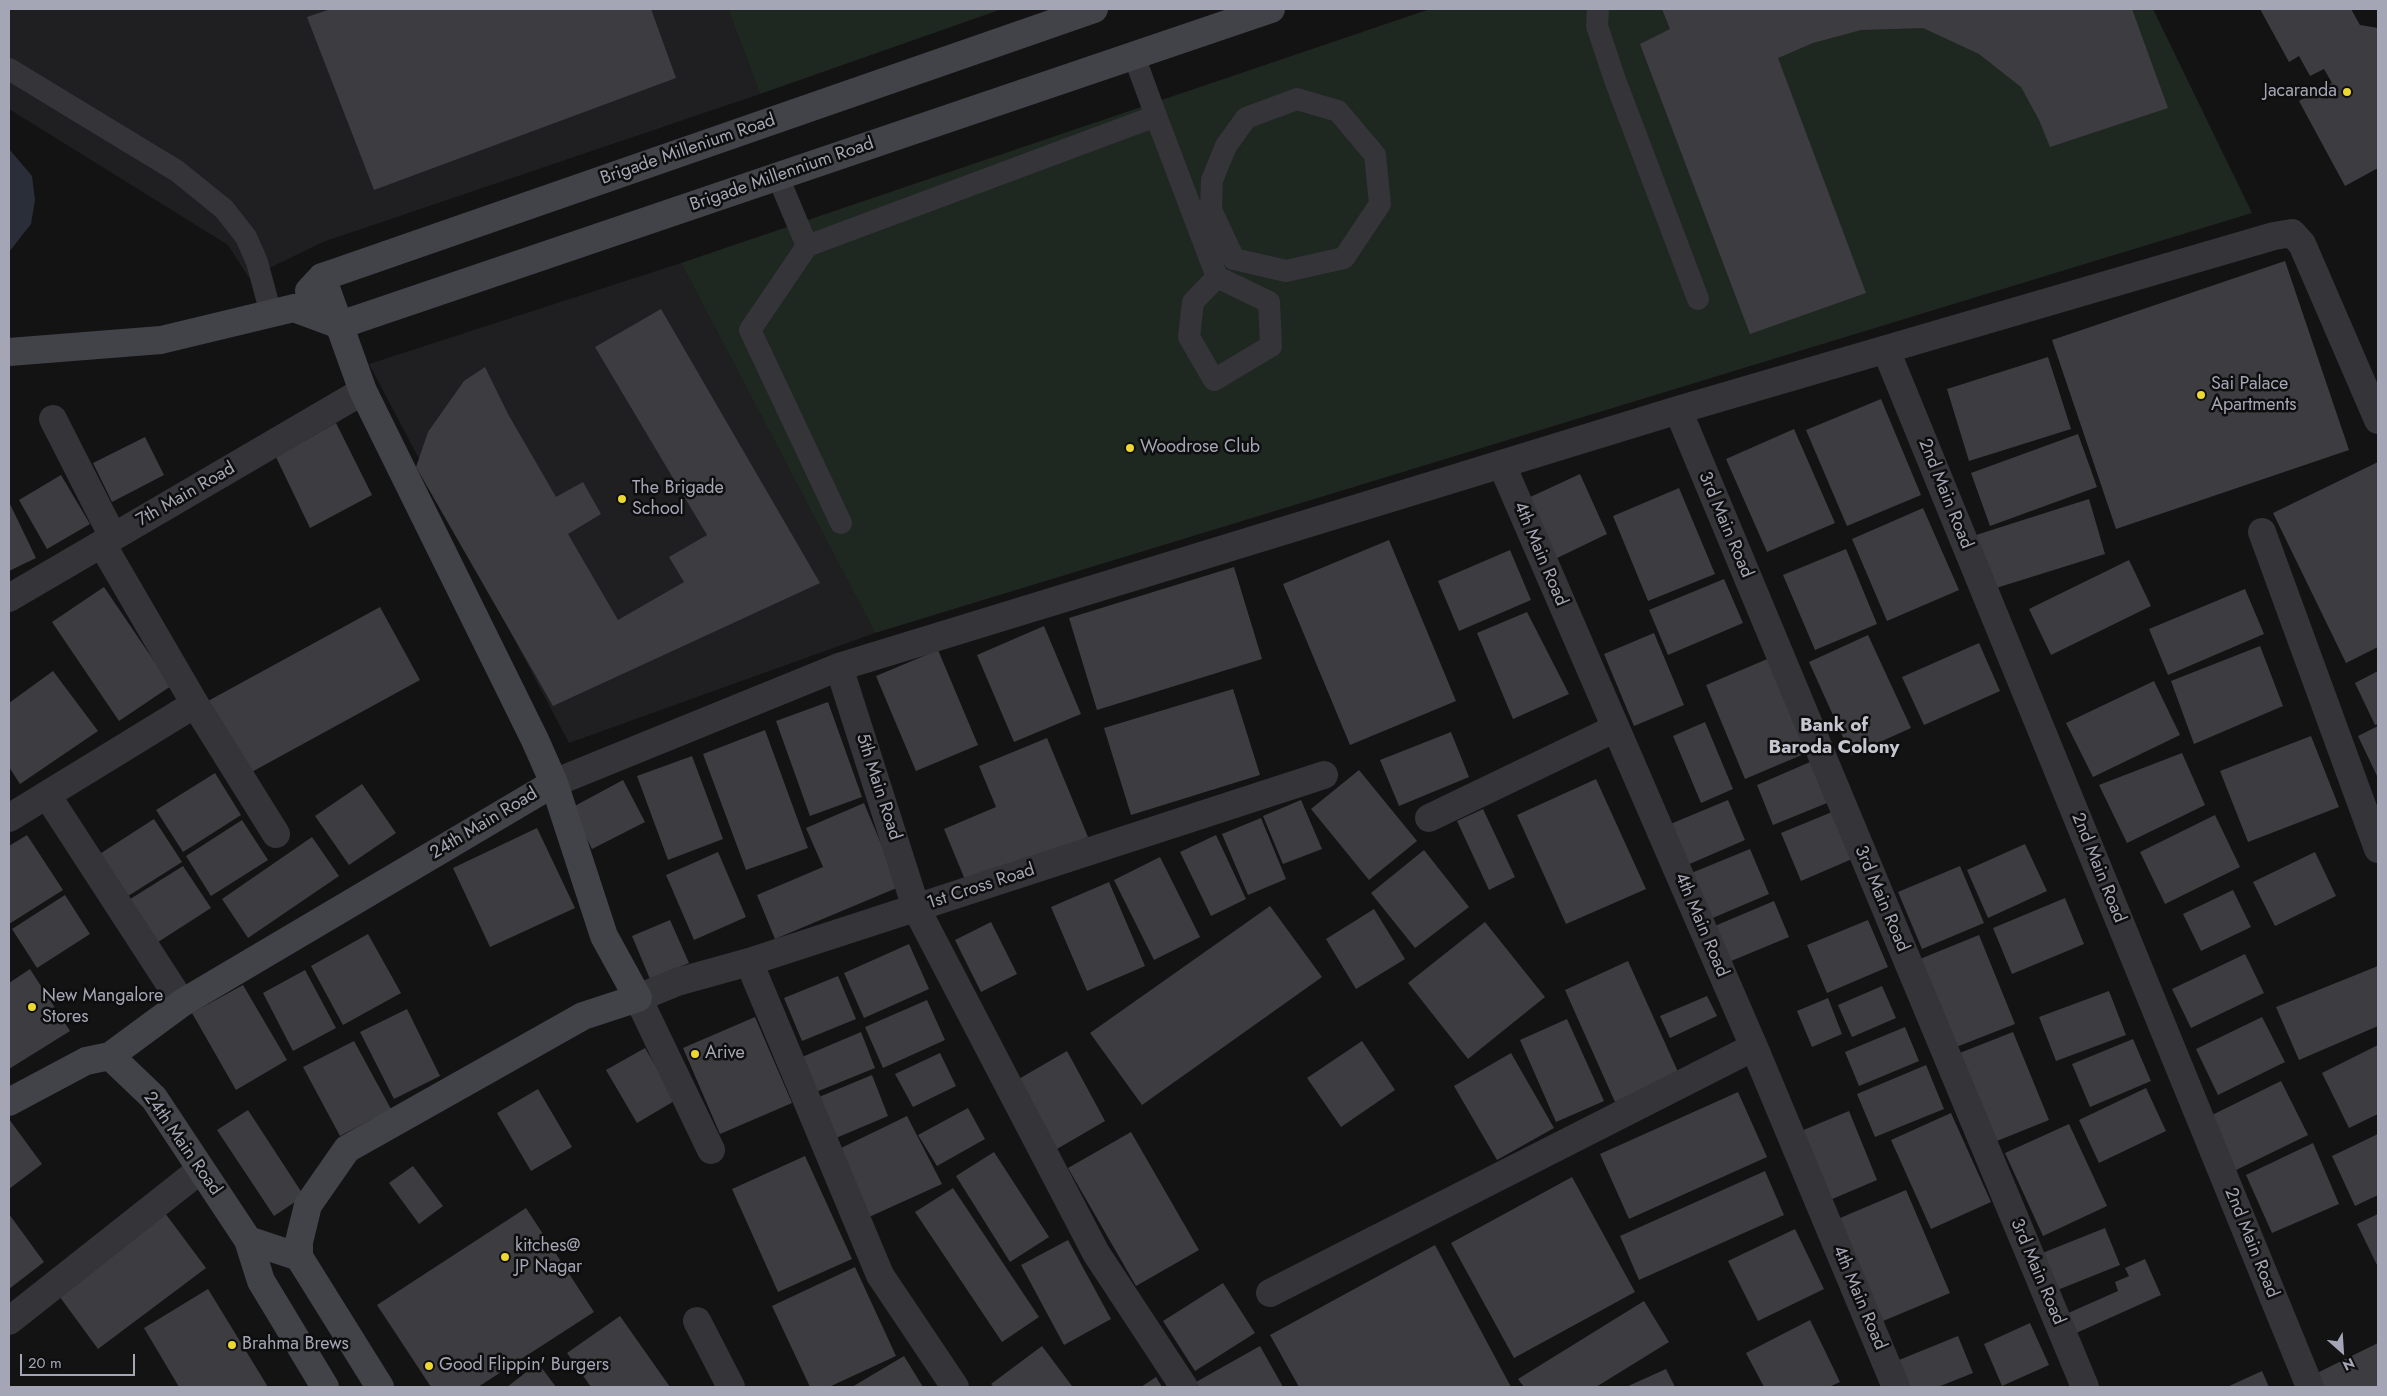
<!DOCTYPE html>
<html>
<head>
<meta charset="utf-8">
<style>
	body { margin:0 }
	#map { position:relative; width:2387px; height:1396px; overflow:hidden; background:#131314; font-family:Jost,sans-serif }
	canvas { display:block }
	.frame { position:absolute; inset:0; border:10px solid #a5a6b5; pointer-events:none }
	.north { position:absolute; left:2317px; top:1326px; width:50px; height:50px; -webkit-text-stroke:4px #0e0e0f; paint-order:stroke; rotate:154deg; font-size:14px; font-weight:700; line-height:20px; text-align:center; color:#a5a6b5 }
	.north::after { content:''; display:block; margin:auto; width:18px; height:22px; background:#a5a6b5; clip-path:polygon(50% 0,100% 100%,50% 72%,0 100%) }
	.scale { position:absolute; left:20px; top:1354px; width:115px; height:22px; box-sizing:border-box; border:2px solid #a5a6b5; border-top:0; padding-left:6px; font-size:15px; line-height:18px; white-space:nowrap; color:#a5a6b5; -webkit-text-stroke:4px #0e0e0f; paint-order:stroke }
</style>
</head>
<body>
<div id="map">
<canvas width="2387" height="1396"></canvas>
<div class="frame"></div>
<div class="north">N</div>
<div class="scale">20 m</div>
</div>
<script>
const ctx = document.querySelector('canvas').getContext('2d');
ctx.lineJoin = 'round';
function paint(path, color) {
  ctx.fillStyle = color;
  ctx.fill(path, 'evenodd');
}
function poly(rows) {
  const path = new Path2D();
  for (const r of rows) {
    path.moveTo(r[0], r[1]);
    for (let i = 2; i < r.length; i += 2) path.lineTo(r[i], r[i + 1]);
  }
  return path;
}
function trace(path, color, width, dash) {
  ctx.strokeStyle = color;
  ctx.lineWidth = width;
  ctx.lineCap = dash ? 'butt' : 'round';
  ctx.setLineDash(dash || []);
  ctx.stroke(path);
}
function write(font, color, halo, rows, align = 'center') {
  ctx.font = font + ' Jost,sans-serif';
  ctx.lineWidth = 5;
  ctx.setLineDash([]);
  ctx.textBaseline = 'middle';
  ctx.strokeStyle = halo;
  ctx.fillStyle = color;
  for (const [text, x, y, turn = 0] of rows) {
    ctx.save();
    ctx.translate(x, y);
    ctx.rotate((+turn || 0) * Math.PI / 180);
    ctx.textAlign = isNaN(turn) ? turn : align;
    if (halo) ctx.strokeText(text, 0, 0);
    ctx.fillText(text, 0, 0);
    ctx.restore();
  }
}
const built = poly([
	[9,9,728,9,760,94,323,242,249,278,228,245,9,109],
	[681,263,875,633,569,743,369,364]
]);
const green = poly([
	[728,9,1002,9,760,94],
	[1430,9,2153,9,2252,213,875,633,681,263]
]);
const water = poly([
	[9,149,32,176,35,200,31,224,9,252]
]);
const building = poly([
	[331,9,651,9,676,78,374,190,307,17],
	[1662,9,2132,9,2168,108,2050,147,2039,120,2021,87,1979,54,1923,28,1861,30,1813,43,1778,58,1866,293,1750,334,1640,44,1670,29],
	[2260,9,2351,9,2360,25,2378,28,2378,168,2345,186,2299,101,2332,83,2324,69,2310,76,2299,56,2289,62],
	[2285,261,2349,450,2116,529,2052,340],
	[661,309,820,583,553,706,416,467,428,432,464,381,485,367,508,414,556,497,583,482,601,514,568,534,618,620,684,582,669,557,707,535,595,347],
	[2048,357,2071,429,1969,461,1947,389],
	[1881,399,1921,495,1847,526,1806,430],
	[336,423,372,495,310,528,276,457],
	[1794,429,1835,523,1767,552,1726,459],
	[2078,434,2097,487,1990,526,1971,473],
	[145,437,164,475,112,502,93,463],
	[2378,462,2378,647,2346,663,2273,513],
	[1580,474,1607,534,1555,559,1526,499],
	[61,475,90,524,47,549,19,500],
	[1679,488,1715,574,1648,601,1613,516],
	[2089,499,2105,554,1993,589,1976,535],
	[9,502,36,558,9,571],
	[1923,508,1959,590,1887,621,1852,539],
	[1389,540,1456,701,1350,745,1283,584],
	[1846,549,1877,624,1815,650,1783,575],
	[1510,550,1531,600,1459,631,1438,581],
	[2129,560,2151,606,2051,655,2029,609],
	[1234,567,1262,659,1097,710,1069,618],
	[1724,579,1743,623,1668,655,1649,610],
	[104,587,171,686,119,721,52,622],
	[2245,589,2264,634,2168,675,2149,629],
	[380,607,420,680,248,774,208,701],
	[1527,612,1569,694,1513,719,1477,633],
	[1044,626,1081,714,1014,742,977,655],
	[1654,633,1684,705,1634,726,1604,654],
	[1868,635,1911,728,1851,755,1809,662],
	[1979,643,2000,691,1924,725,1902,677],
	[2260,646,2283,706,2194,744,2171,681],
	[938,650,978,745,916,771,876,676],
	[1772,657,1811,751,1745,779,1706,685],
	[53,671,98,731,20,784,9,767,9,703],
	[2378,671,2378,724,2375,725,2355,683],
	[2154,681,2180,735,2093,777,2066,723],
	[1233,689,1260,775,1131,815,1104,728],
	[828,702,862,797,810,816,776,721],
	[1705,722,1733,789,1701,803,1673,736],
	[2378,726,2378,778,2358,736],
	[765,730,808,848,746,870,703,754],
	[1451,732,1469,777,1399,806,1380,760],
	[2311,736,2339,807,2248,842,2220,771],
	[1047,738,1088,837,968,887,944,829,996,807,979,766],
	[2182,753,2205,805,2127,843,2099,785],
	[692,756,723,839,668,860,637,776],
	[1810,762,1827,803,1773,825,1757,785],
	[1359,770,1417,841,1369,880,1311,809],
	[215,773,241,815,183,852,156,810],
	[1596,779,1646,889,1566,924,1517,815],
	[623,780,645,822,592,849,571,808],
	[362,784,396,833,349,865,315,816],
	[1301,800,1322,849,1283,864,1263,816],
	[1728,800,1745,840,1685,866,1668,825],
	[864,803,899,887,775,939,757,895,823,867,806,828],
	[1483,809,1515,877,1489,890,1457,821],
	[1832,812,1852,859,1801,881,1781,833],
	[2215,815,2240,867,2165,904,2140,852],
	[1261,818,1286,879,1248,895,1222,834],
	[154,819,182,862,125,898,98,855],
	[242,820,268,860,211,896,186,856],
	[537,828,575,908,490,947,453,868],
	[27,835,63,890,9,924,9,846],
	[1216,835,1246,899,1211,916,1180,852],
	[312,837,339,876,248,938,222,899],
	[2025,844,2047,891,1988,918,1967,870],
	[1750,849,1769,894,1708,920,1689,874],
	[1424,850,1469,907,1415,948,1371,893],
	[718,852,746,917,694,940,666,875],
	[2315,852,2336,896,2275,926,2253,882],
	[1160,857,1200,937,1154,960,1114,880],
	[183,866,211,908,155,944,127,901],
	[1960,866,1984,923,1922,949,1898,892],
	[1109,882,1145,966,1087,991,1051,907],
	[2233,890,2251,927,2201,951,2183,914],
	[65,895,90,934,37,968,12,929],
	[2065,898,2084,944,2012,974,1993,928],
	[1774,901,1789,937,1724,964,1710,928],
	[1270,906,1322,977,1142,1105,1090,1033],
	[1374,909,1405,959,1356,989,1326,939],
	[670,920,689,963,650,979,632,936],
	[1868,920,1888,967,1827,993,1807,945],
	[991,922,1017,974,981,992,955,940],
	[1485,922,1545,997,1468,1059,1408,983],
	[368,934,401,993,343,1025,311,966],
	[1979,935,2015,1024,1951,1049,1915,961],
	[909,944,929,989,864,1018,844,973],
	[2245,954,2264,993,2191,1028,2172,989],
	[1628,961,1679,1074,1615,1102,1565,990],
	[2378,966,2378,1026,2299,1060,2276,1007],
	[30,969,70,1031,9,1069,9,983],
	[305,970,336,1028,293,1051,263,993],
	[838,976,856,1019,802,1041,784,998],
	[243,985,287,1060,236,1090,192,1013],
	[1882,986,1896,1018,1852,1037,1838,1005],
	[2109,991,2126,1035,2056,1061,2039,1017],
	[1707,996,1717,1016,1670,1038,1660,1016],
	[1828,998,1842,1034,1812,1047,1797,1011],
	[927,1000,945,1040,883,1068,865,1027],
	[407,1009,440,1076,394,1099,360,1032],
	[755,1017,792,1103,720,1134,683,1048],
	[2262,1017,2285,1062,2218,1095,2196,1049],
	[1567,1019,1604,1101,1556,1122,1520,1040],
	[1905,1027,1919,1061,1859,1086,1845,1052],
	[861,1032,875,1068,816,1092,802,1057],
	[2013,1032,2049,1120,1987,1145,1952,1056],
	[2133,1039,2151,1081,2090,1107,2072,1064],
	[354,1041,391,1109,340,1136,303,1067],
	[1362,1041,1395,1090,1341,1127,1307,1078],
	[2378,1045,2378,1114,2349,1128,2322,1073],
	[645,1048,676,1100,637,1123,606,1070],
	[1067,1051,1105,1121,1057,1149,1017,1080],
	[940,1053,956,1086,913,1107,895,1074],
	[1511,1053,1554,1128,1497,1160,1454,1086],
	[1926,1065,1944,1109,1875,1137,1857,1094],
	[872,1075,888,1116,836,1138,819,1097],
	[2281,1081,2308,1135,2234,1171,2208,1117],
	[2146,1088,2166,1131,2099,1163,2079,1120],
	[538,1089,572,1147,531,1171,497,1113],
	[1738,1092,1767,1157,1629,1219,1600,1154],
	[968,1108,985,1139,937,1166,918,1135],
	[248,1110,304,1196,274,1216,217,1130],
	[1849,1111,1877,1180,1823,1203,1794,1134],
	[1951,1113,1991,1202,1931,1229,1891,1140],
	[907,1116,942,1184,869,1217,837,1150],
	[9,1119,42,1164,9,1189],
	[2069,1124,2107,1206,2043,1236,2005,1153],
	[1131,1132,1199,1250,1136,1286,1068,1168],
	[2378,1134,2378,1195,2355,1206,2332,1156],
	[2313,1143,2339,1204,2272,1233,2246,1175],
	[994,1152,1049,1237,1010,1262,956,1176],
	[805,1156,852,1259,778,1292,732,1189],
	[413,1166,443,1206,419,1224,389,1183],
	[1765,1171,1784,1215,1639,1280,1620,1236],
	[1572,1177,1635,1292,1514,1358,1451,1243],
	[953,1188,1039,1317,1002,1342,915,1212],
	[1906,1190,1950,1293,1876,1324,1833,1221],
	[526,1208,594,1312,478,1387,431,1387,377,1305],
	[165,1213,206,1268,98,1349,57,1293],
	[9,1214,44,1262,9,1289],
	[2378,1214,2378,1267,2357,1224],
	[2105,1228,2120,1265,2055,1291,2040,1254],
	[1795,1229,1824,1289,1758,1321,1728,1261],
	[1068,1240,1111,1319,1064,1345,1021,1265],
	[1435,1245,1511,1387,1299,1387,1270,1335],
	[2145,1259,2161,1295,2074,1334,2066,1314,2118,1291,2115,1282,2129,1276,2125,1268],
	[855,1267,896,1356,829,1387,810,1387,772,1306],
	[1223,1283,1255,1333,1195,1371,1163,1321],
	[208,1289,268,1387,179,1387,144,1328],
	[1644,1301,1669,1342,1596,1387,1524,1387,1518,1379],
	[620,1316,670,1387,591,1387,567,1353],
	[1810,1320,1840,1382,1829,1387,1764,1387,1746,1353],
	[2030,1323,2049,1365,2002,1386,1984,1344],
	[1958,1336,1973,1373,1938,1387,1910,1387,1899,1360],
	[2378,1343,2378,1387,2322,1387,2315,1374],
	[1042,1346,1072,1386,994,1387,991,1384],
	[1260,1346,1283,1387,1199,1387,1196,1382],
	[904,1356,923,1387,852,1387],
	[538,1363,556,1387,507,1387],
	[1666,1369,1675,1387,1626,1387],
	[2262,1371,2269,1387,2227,1387],
	[1156,1377,1162,1387,1141,1387]
]);
const lane = poly([
	[1598,9,1597,26,1615,80,1698,299],
	[1134,56,1156,116],
	[9,69,177,171,224,209,246,237,257,262,271,314],
	[778,177,807,246,750,330,841,523],
	[1194,216,1211,210,1234,259,1286,271,1344,258,1380,204,1375,155,1338,111,1297,99,1246,118,1226,146,1212,180,1211,210],
	[807,246,1156,116,1217,277,1193,302,1189,337,1214,380,1271,346,1269,302,1217,277]
]);
const street = poly([
	[1886,350,2310,1387],
	[1678,410,2085,1387],
	[53,419,113,537],
	[1502,465,1754,1047,1896,1387],
	[2262,532,2378,849],
	[9,598,363,391],
	[839,667,916,908,1096,1253,1184,1387],
	[195,704,276,834],
	[554,783,839,667,1678,410,2274,236,2292,233,2302,244,2378,420],
	[47,795,182,1003],
	[9,818,195,704,102,544],
	[1429,818,1616,728],
	[749,962,880,1275,955,1387],
	[711,1150,638,998,677,982,749,962,1324,775],
	[1270,1293,1754,1047],
	[9,1321,200,1170],
	[697,1321,731,1387]
]);
const secondary = poly([
	[322,277,363,391,535,740,554,783,604,936,638,998,583,1016,347,1149,308,1205,299,1242,299,1257,380,1387],
	[309,291,322,277,334,273,1094,9],
	[294,308,340,325,1271,9],
	[9,352,161,340,294,308],
	[110,1056,154,1098,248,1240,261,1281,325,1387],
	[9,1102,86,1061,110,1056,182,1003,554,783],
	[248,1240,299,1257]
]);
const markers = [
	[2347,92,5,"#ecd833"],
	[2201,395,5,"#ecd833"],
	[1130,448,5,"#ecd833"],
	[622,499,5,"#ecd833"],
	[32,1007,5,"#ecd833"],
	[695,1054,5,"#ecd833"],
	[505,1257,5,"#ecd833"],
	[232,1345,5,"#ecd833"],
	[429,1366,5,"#ecd833"]
];
const poiNames = [
	["Jacaranda",2337,92,"right"],
	["Sai Palace",2211,385],
	["Apartments",2211,406],
	["Woodrose Club",1140,448],
	["The Brigade",632,489],
	["School",632,510],
	["New Mangalore",42,997],
	["Stores",42,1018],
	["Arive",705,1054],
	["kitches@",515,1247],
	["JP Nagar",515,1268],
	["Brahma Brews",242,1345],
	["Good Flippin' Burgers",439,1366]
];
const streetNames = [
	["Brigade Millenium Road",688,150,-19],
	["Brigade Millennium Road",782,175,-19],
	["2nd Main Road",1945,494,68],
	["7th Main Road",186,495,-30],
	["3rd Main Road",1725,525,67],
	["4th Main Road",1540,554,67],
	["5th Main Road",878,787,72],
	["24th Main Road",484,824,-31],
	["2nd Main Road",2098,868,68],
	["1st Cross Road",981,887,-18],
	["3rd Main Road",1881,899,67],
	["4th Main Road",1701,925,67],
	["24th Main Road",182,1144,55],
	["2nd Main Road",2251,1243,68],
	["3rd Main Road",2037,1272,67],
	["4th Main Road",1859,1298,67]
];
const neighbourhoodNames = [
	["Bank of",1834,726],
	["Baroda Colony",1834,748]
];
paint(built, '#1f1f21');
paint(green, '#1f2721');
paint(water, '#2a2e38');
paint(building, '#3d3d41');
trace(lane, '#343439', 22);
trace(street, '#343439', 28);
trace(secondary, '#424249', 28);
for (const [x, y, r, color] of markers) {
  const dot = new Path2D();
  dot.arc(x, y, r, 0, 2 * Math.PI);
  ctx.fillStyle = color;
  ctx.fill(dot);
  trace(dot, '#0e0e0f', 2);
}
write('18px', '#a5a6b5', '#0e0e0f', poiNames, 'left');
write('18px', '#a5a6b5', '#0e0e0f', streetNames);
write('bold 19px', '#c6c6d1', '#0e0e0f', neighbourhoodNames);
</script>
</body>
</html>
